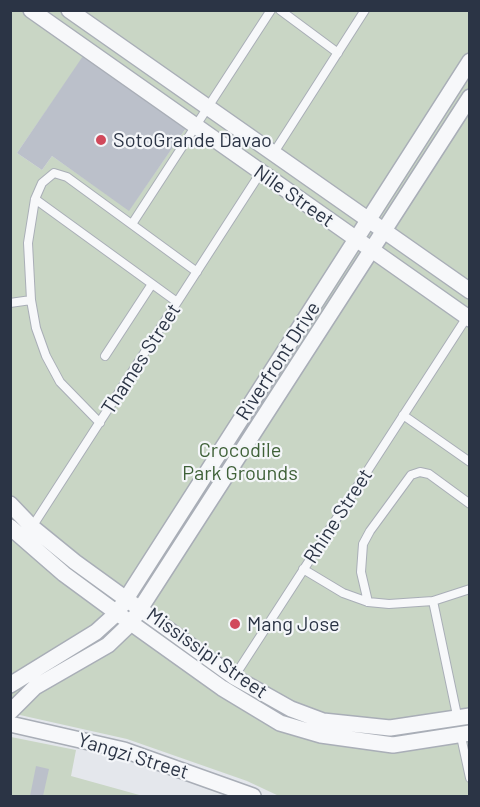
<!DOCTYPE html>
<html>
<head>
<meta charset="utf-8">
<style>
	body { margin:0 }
	#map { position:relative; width:480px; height:807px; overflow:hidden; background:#e4e7ec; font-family:Barlow,sans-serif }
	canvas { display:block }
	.frame { position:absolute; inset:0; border:12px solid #2b3445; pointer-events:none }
</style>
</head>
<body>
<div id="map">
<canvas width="480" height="807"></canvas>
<div class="frame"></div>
</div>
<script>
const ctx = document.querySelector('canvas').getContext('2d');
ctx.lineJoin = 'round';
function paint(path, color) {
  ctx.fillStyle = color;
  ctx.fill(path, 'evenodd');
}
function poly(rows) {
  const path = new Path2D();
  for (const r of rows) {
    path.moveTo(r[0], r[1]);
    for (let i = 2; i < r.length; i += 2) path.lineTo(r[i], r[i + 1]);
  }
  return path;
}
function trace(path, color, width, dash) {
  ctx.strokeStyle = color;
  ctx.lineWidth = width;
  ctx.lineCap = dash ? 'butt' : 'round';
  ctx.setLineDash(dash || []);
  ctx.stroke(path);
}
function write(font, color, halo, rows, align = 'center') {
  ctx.font = font + ' Barlow,sans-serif';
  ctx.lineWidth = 4.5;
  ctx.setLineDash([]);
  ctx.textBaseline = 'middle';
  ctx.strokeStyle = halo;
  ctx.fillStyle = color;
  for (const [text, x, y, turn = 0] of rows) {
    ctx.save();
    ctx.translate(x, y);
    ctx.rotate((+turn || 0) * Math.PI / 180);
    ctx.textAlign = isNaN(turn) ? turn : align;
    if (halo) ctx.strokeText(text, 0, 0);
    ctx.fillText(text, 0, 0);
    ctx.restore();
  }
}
const green = poly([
	[10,11,469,11,469,796,279,796,247,781,127,739,11,713],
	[84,56,186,128,129,210,52,156,42,170,17,153],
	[11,737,76,750,71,776,143,796,11,796]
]);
const building = poly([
	[83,56,186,128,129,211,52,156,42,170,17,153],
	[36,766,49,769,43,796,30,796]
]);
const lane = poly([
	[280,10,338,53],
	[273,154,365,10],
	[35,199,177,302],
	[132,224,271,10],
	[10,303,31,300],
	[105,356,152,284],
	[403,415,470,462],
	[100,423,60,382,46,356,36,328,31,300,28,243,35,199,42,183,54,173,67,177,197,272],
	[32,527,261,172],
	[303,569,343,593,368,602,389,604,433,601,470,589],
	[433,601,458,720],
	[368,602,361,572,363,544,370,531,411,475,420,472,429,474,470,504],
	[234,677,467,317],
	[460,732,470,778]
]);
const street = poly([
	[31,10,470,319],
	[69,10,470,291],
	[10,504,32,527,75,562,234,677,291,709,323,721,390,728,470,716],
	[10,527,64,574,117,613,222,688,280,723,321,735,393,745,470,733],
	[10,685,96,632,117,613,470,61],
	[10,712,35,687,108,645,131,623,470,97],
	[10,724,124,750,253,796]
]);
const markers = [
	[101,140,6,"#d1495b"],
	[235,624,6,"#d1495b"]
];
const poiNames = [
	["SotoGrande Davao",113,140],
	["Mang Jose",247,624]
];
const streetNames = [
	["Nile Street",294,196,35],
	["Thames Street",141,359,-57],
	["Riverfront Drive",278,361,-57],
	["Rhine Street",338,516,-57],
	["Mississipi Street",207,653,35],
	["Yangzi Street",133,756,17]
];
const parkNames = [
	["Crocodile",240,450],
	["Park Grounds",240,473]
];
paint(green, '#c9d6c5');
paint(building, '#bbc0ca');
trace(lane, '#a9aeb7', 10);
trace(street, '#a9aeb7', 18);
trace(lane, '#f7f8fa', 8);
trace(street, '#f7f8fa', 15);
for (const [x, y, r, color] of markers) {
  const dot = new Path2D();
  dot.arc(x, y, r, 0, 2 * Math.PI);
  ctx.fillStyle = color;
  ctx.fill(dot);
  trace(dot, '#f4f6f9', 2);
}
write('20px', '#2b3445', '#f4f6f9', poiNames, 'left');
write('20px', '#2b3445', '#f4f6f9', streetNames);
write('20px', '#3f6138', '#f4f6f9', parkNames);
</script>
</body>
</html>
